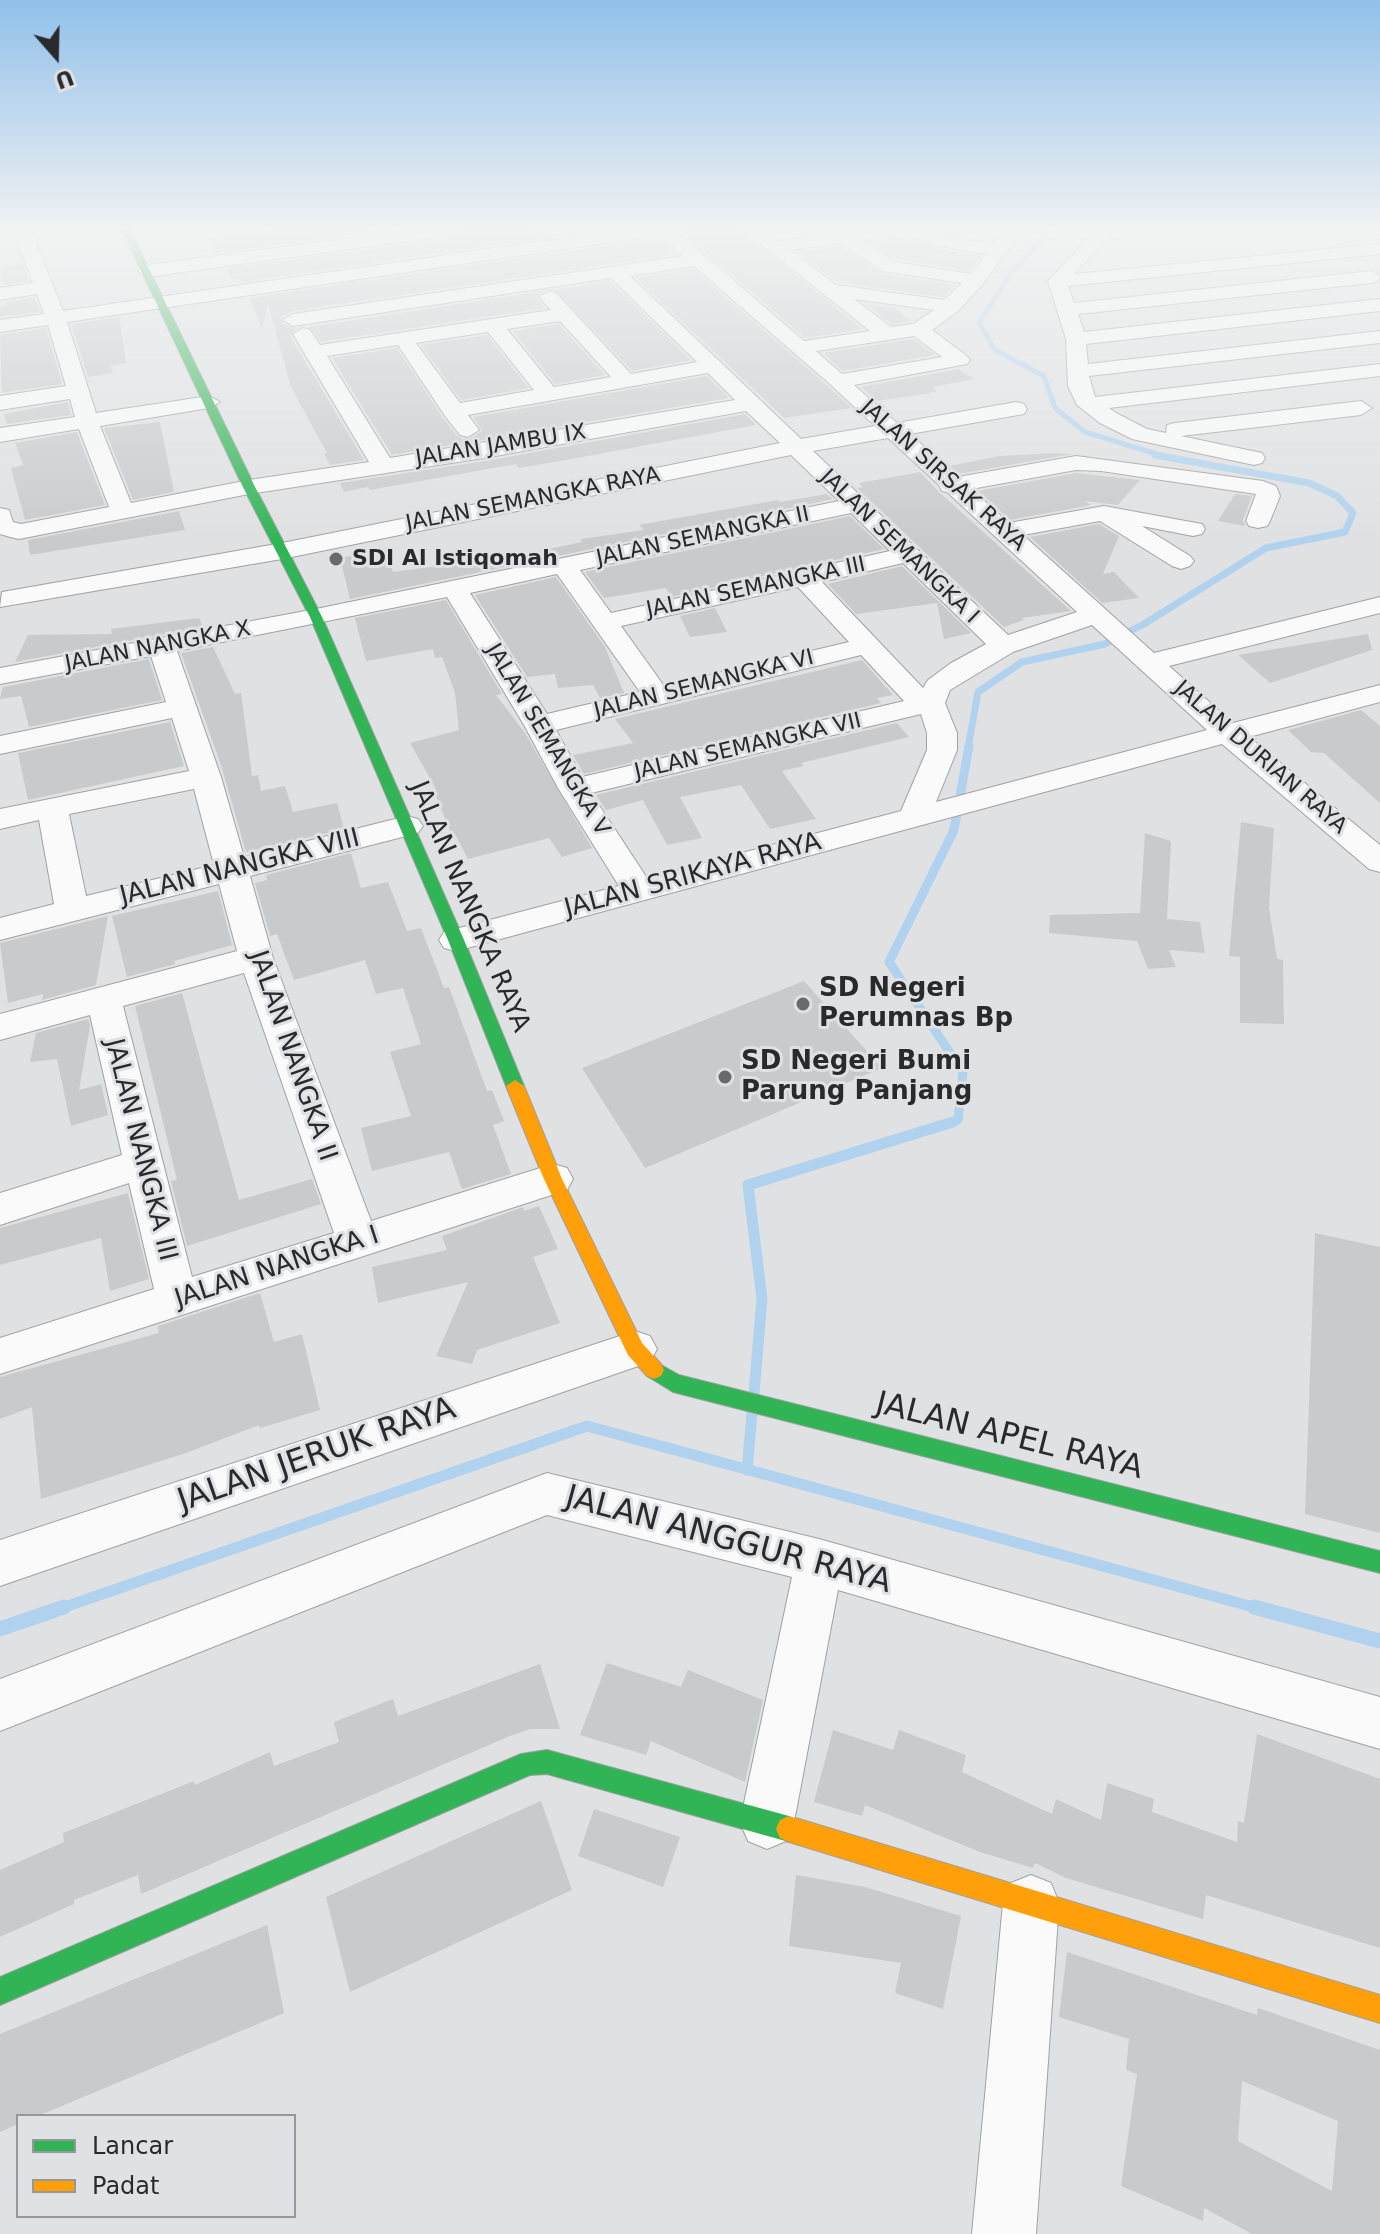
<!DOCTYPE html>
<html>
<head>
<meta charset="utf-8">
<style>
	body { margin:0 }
	#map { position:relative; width:1380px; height:2234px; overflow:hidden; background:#e0e1e3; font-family:"DejaVu Sans",sans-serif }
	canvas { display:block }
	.legend { position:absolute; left:16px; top:2114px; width:280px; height:104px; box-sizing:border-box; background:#dfe1e4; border:2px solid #97989a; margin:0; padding:10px 14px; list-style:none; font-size:24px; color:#2a2a2c }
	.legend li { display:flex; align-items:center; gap:16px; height:40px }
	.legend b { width:40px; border:2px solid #97989a }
	.north { position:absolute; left:16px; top:16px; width:80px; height:80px; -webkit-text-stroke:6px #dfe1e4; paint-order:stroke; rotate:160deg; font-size:22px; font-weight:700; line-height:32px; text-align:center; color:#2a2a2c }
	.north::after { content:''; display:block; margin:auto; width:28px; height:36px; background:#2a2a2c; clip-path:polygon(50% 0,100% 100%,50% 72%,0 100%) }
</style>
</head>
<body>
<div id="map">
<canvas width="1380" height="2234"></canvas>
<ul class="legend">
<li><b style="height:10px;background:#30b455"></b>Lancar</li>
<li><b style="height:10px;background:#ff9f0a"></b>Padat</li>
</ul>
<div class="north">U</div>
</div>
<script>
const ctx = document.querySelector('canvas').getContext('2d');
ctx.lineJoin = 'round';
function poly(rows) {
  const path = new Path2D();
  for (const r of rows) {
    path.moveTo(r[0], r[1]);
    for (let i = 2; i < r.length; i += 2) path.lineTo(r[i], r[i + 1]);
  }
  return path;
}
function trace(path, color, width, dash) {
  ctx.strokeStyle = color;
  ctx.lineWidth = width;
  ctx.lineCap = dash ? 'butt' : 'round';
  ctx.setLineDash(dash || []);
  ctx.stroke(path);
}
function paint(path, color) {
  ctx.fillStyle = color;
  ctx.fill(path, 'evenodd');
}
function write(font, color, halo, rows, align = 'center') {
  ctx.font = font + ' "DejaVu Sans",sans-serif';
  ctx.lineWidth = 6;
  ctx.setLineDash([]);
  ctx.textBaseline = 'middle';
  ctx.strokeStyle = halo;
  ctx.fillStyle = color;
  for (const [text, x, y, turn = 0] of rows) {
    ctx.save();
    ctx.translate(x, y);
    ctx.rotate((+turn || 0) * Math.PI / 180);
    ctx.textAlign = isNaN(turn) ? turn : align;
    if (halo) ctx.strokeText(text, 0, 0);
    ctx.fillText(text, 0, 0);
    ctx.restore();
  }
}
const streamFar4 = poly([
	[1050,230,1012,272,979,323,995,350,1044,376,1055,408,1085,432,1166,457]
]);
const streamFar3 = poly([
	[968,748,978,692,1022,662,1105,644,1144,624,1266,548,1345,532,1353,513,1337,496,1309,483,1155,455]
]);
const streamFar2 = poly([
	[946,1124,958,1120,963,1072,889,962,954,830,969,746]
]);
const streamFar1 = poly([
	[754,1393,762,1299,748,1185,953,1122],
	[747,1470,752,1413],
	[59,1609,587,1426,1261,1609]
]);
const stream = poly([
	[1254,1607,1380,1641],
	[0,1629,64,1607]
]);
const building = poly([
	[271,230,387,230,216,253,207,238],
	[463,230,530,230,531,235,597,230,241,282,240,279,232,280,225,269,451,238],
	[680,230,740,230,863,329,805,338],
	[895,236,903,241,922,239,934,248,981,256,970,271,896,259,869,242],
	[658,238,677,254,293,311,281,317,281,323,296,329,290,336,364,460,330,465,324,453,327,453,291,387,268,304,262,329,249,298],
	[840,246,883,274,955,285,943,297,837,282,798,252],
	[23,264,29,281,3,285,0,268],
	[693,269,829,387,852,408,784,418,636,278],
	[610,281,691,360,632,371,555,290],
	[543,291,536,297,545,308,321,342,309,327],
	[35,297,40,312,0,317,0,306,6,306,5,302],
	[865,304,895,308,911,321,892,324],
	[119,317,126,363,110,366,113,373,88,377,71,324],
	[559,324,605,375,555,384,513,331],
	[46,328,62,384,2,393,0,335],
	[487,335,529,388,461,400,421,345],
	[913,339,935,355,843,371,823,353],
	[397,348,443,418,458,437,467,440,482,431,473,417,707,376,729,398,392,455,332,358],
	[959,369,974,379,932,387,937,391,925,394,877,401,861,387],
	[68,402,71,415,7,424,4,414],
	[745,414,756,425,555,462,519,468,516,464,370,490,368,487,344,492,340,483,485,461],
	[160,422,174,492,133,500,104,428],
	[77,432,105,505,25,520,11,468,23,465,15,443],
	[1055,453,1072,454,959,474,950,466,999,456],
	[920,472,939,492,1071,611,1022,618,1024,620,1004,627,857,488,863,487,859,483],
	[1076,473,1140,480,1118,505,1085,501,1091,505,1010,520,978,491],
	[827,494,833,499,350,599,340,558,378,551,381,562,390,561,393,572,520,555,582,542,581,539,644,530,639,525,778,500,780,502],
	[1235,494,1252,496,1243,520,1245,526,1218,521],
	[179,511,185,530,30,555,28,540],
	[850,516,884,549,671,597,666,588,604,598,585,572],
	[1099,524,1119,536,1103,574,1114,572,1139,598,1102,603,1030,537],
	[902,566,971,633,944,639,937,603,856,614,828,584],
	[556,577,605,647,624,693,600,698,593,685,558,688,555,674,527,677,475,595],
	[446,600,502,694,496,695,525,733,592,848,562,857,549,838,468,859,455,834,452,835,433,789,436,789,410,743,459,730,455,693,442,657,435,658,433,649,366,661,355,618],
	[715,608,727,632,690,637,680,616],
	[199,618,203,627,15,662,28,635,112,634,111,629],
	[1368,634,1372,650,1270,683,1238,655],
	[213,647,235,694,241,693,252,776,258,775,261,791,285,786,293,812,337,803,344,829,246,852,221,765,181,653],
	[149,659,162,700,29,727,21,696,0,699,3,687],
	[862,660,893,695,877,698,881,703,584,774,573,755,633,743,615,719],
	[1361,710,1380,726,1380,803,1324,753,1311,752,1288,730],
	[170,722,184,766,28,800,18,753],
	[897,723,909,737,801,763,804,766,782,771,816,819,770,829,741,785,680,797,702,838,667,845,643,800,606,810,596,795],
	[1241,822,1274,828,1269,908,1277,959,1283,960,1284,1024,1240,1023,1240,957,1229,956],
	[1145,833,1171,841,1167,919,1200,922,1205,953,1169,950,1176,967,1148,969,1137,941,1049,933,1050,915,1140,913],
	[351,853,361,888,388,882,407,931,421,928,444,988,449,987,487,1091,492,1090,504,1121,493,1125,511,1174,462,1189,449,1152,372,1171,361,1128,411,1116,390,1052,421,1044,403,988,376,994,365,960,294,980,277,934,270,936,255,883,267,880,266,875],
	[218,891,232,945,174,961,175,964,127,977,112,916],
	[108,916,96,985,42,1000,43,994,8,1003,0,943],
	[804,981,882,1068,645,1168,582,1068],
	[182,993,239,1200,312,1179,321,1204,187,1246,171,1181,177,1180,135,1006],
	[88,1019,90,1026,79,1090,101,1084,108,1115,71,1126,57,1059,30,1062,36,1033],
	[128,1193,149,1279,110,1291,101,1238,0,1265,0,1228],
	[539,1206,558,1249,533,1257,560,1323,477,1350,472,1364,436,1356,468,1282,378,1303,372,1267,447,1250,442,1236,523,1207,524,1211],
	[1315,1233,1380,1247,1380,1533,1305,1514],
	[260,1293,274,1342,302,1334,320,1410,260,1428,259,1425,186,1453,41,1499,32,1407,0,1419,0,1377,159,1333,158,1326],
	[607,1663,681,1687,688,1670,763,1700,745,1782,651,1741,646,1755,580,1735],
	[540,1664,560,1729,530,1729,510,1736,141,1894,138,1875,74,1900,74,1904,0,1937,0,1870,64,1842,63,1833,194,1781,195,1785,270,1752,274,1766,339,1742,334,1722,393,1699,398,1716],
	[833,1730,893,1750,899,1730,966,1755,962,1772,1052,1814,1056,1799,1101,1820,1107,1783,1154,1799,1152,1812,1237,1842,1238,1821,1244,1823,1257,1734,1380,1779,1380,1948,1206,1895,1203,1919,1066,1878,1035,1863,1033,1868,980,1852,865,1805,862,1816,814,1802],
	[541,1801,572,1890,350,1992,326,1897],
	[594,1809,680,1837,663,1887,578,1856],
	[796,1875,865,1887,961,1916,943,2009,895,1993,901,1963,789,1946],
	[267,1925,284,2013,38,2116,18,2116,18,2124,0,2132,0,2034],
	[1067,1952,1257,2015,1258,2008,1380,2050,1380,2234,1252,2234,1204,2208,1203,2221,1121,2186,1137,2074,1126,2070,1129,2039,1059,2017],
	[1242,2081,1338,2121,1332,2191,1238,2141]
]);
const street = poly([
	[13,230,31,230,63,311,619,230,675,230,804,341,870,331,743,230,763,230,778,241,852,230,897,230,894,234,861,240,895,262,971,274,986,254,935,245,915,230,936,230,946,236,993,244,1004,230,1022,230,983,284,958,311,932,330,967,356,970,360,967,364,854,385,897,423,1016,402,1024,404,1027,409,1024,414,910,434,958,477,1076,456,1263,481,1276,486,1280,496,1270,521,1267,526,1258,528,1249,526,1246,521,1256,494,1101,471,1076,470,971,489,1009,523,1104,506,1202,524,1205,529,1202,534,1193,536,1142,526,1190,556,1194,561,1190,566,1181,569,1172,566,1100,521,1023,535,1154,653,1380,597,1380,613,1169,666,1233,723,1380,685,1380,702,1249,737,1380,845,1380,872,1369,869,1222,744,456,951,444,948,439,940,444,932,619,886,558,788,524,725,447,597,177,651,221,777,244,857,407,816,418,819,423,826,418,833,250,876,273,958,371,1221,553,1164,567,1168,573,1179,567,1190,0,1374,0,1338,154,1289,129,1183,0,1225,0,1193,122,1155,90,1015,0,1040,0,1014,237,951,219,884,0,940,0,918,54,904,39,820,0,829,0,809,189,771,172,718,0,754,0,736,166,702,151,656,0,684,0,668,316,609,839,501,791,455,282,559,0,607,2,592,282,543,780,443,746,411,484,458,249,494,19,539,10,537,0,534,0,508,9,510,13,522,21,524,109,507,79,429,0,442,0,428,75,417,70,399,0,410,0,396,66,386,48,325,0,332,0,320,44,314,37,294,0,300,0,288,33,283,13,230],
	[659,235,684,256,293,314,283,320,293,326,611,278,697,362,631,374,556,293,549,291,539,297,551,310,320,345,310,330,303,328,293,334,369,462,249,480,131,503,100,426,209,408,220,402,209,396,96,413,67,322,659,235],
	[841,243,883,271,962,283,944,300,836,285,790,250,841,243],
	[694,266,831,385,875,426,801,439,630,276,694,266],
	[854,299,934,310,913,324,891,327,854,299],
	[560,321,611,377,554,387,507,329,560,321],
	[488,332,534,390,460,403,416,343,488,332],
	[914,336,942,357,842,374,816,351,914,336],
	[398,345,445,416,460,435,468,437,479,430,468,415,708,373,735,400,390,458,327,356,398,345],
	[888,438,939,485,942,491,947,492,1077,612,1008,635,813,451,888,438],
	[851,513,890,551,611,613,580,570,851,513],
	[903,563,986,644,951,663,928,680,923,688,822,582,903,563],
	[557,574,640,692,547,714,470,593,557,574],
	[798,587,849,642,664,686,621,626,798,587],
	[1092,625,1207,730,936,802,957,750,957,733,945,703,950,690,1013,652,1092,625],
	[861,655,904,701,582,777,556,730,861,655],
	[921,714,927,733,927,750,901,811,647,878,591,793,921,714],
	[194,789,214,865,86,896,69,814,194,789],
	[244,973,334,1233,192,1277,123,1006,244,973],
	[411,230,460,230,451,235,147,277,138,271,147,265,411,230],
	[1096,230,1115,230,1074,274,1380,244,1380,254,1068,286,1074,303,1371,271,1380,276,1378,281,1371,283,1078,314,1084,332,1380,299,1380,311,1086,344,1088,364,1380,331,1380,343,1089,376,1095,397,1380,364,1380,376,1109,408,1116,413,1147,429,1166,433,1167,425,1175,423,1361,401,1372,408,1361,415,1181,436,1262,453,1265,458,1262,463,1254,465,1132,439,1100,423,1077,405,1068,386,1066,339,1048,281,1096,230],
	[635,1331,650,1336,657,1349,650,1362,0,1586,0,1540,635,1331],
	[547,1473,819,1539,1380,1697,1380,1749,838,1590,794,1822,786,1841,767,1849,748,1841,740,1822,792,1577,547,1515,0,1731,0,1679,547,1473],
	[1031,1875,1051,1883,1059,1903,1036,2234,972,2234,1003,1903,1011,1883,1031,1875]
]);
const fast = poly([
	[122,230,130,230,255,487,322,617,464,940,524,1086,521,1091,509,1091,506,1086,448,940,310,617,243,487,122,230],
	[654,1361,679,1375,1380,1551,1380,1573,673,1392,647,1376,644,1370,647,1364,654,1361],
	[547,1750,789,1816,798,1820,802,1829,798,1838,789,1842,547,1774,530,1775,0,2005,0,1977,521,1754,547,1750]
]);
const slow = poly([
	[515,1080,524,1086,562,1179,642,1343,661,1364,664,1370,661,1376,654,1379,647,1376,628,1355,544,1179,506,1086,515,1080],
	[789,1816,1380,1995,1380,2023,789,1842,780,1838,776,1829,780,1820,789,1816]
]);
const markers = [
	[336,559,8,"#6a6a6c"],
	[803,1004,8,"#6a6a6c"],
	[725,1077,8,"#6a6a6c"]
];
const farStreetnames = [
	["JALAN JAMBU IX",501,446,-9],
	["JALAN SIRSAK RAYA",943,476,42],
	["JALAN SEMANGKA RAYA",533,500,-11],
	["JALAN SEMANGKA II",703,537,-12],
	["JALAN SEMANGKA I",899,547,44],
	["JALAN SEMANGKA III",756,588,-12],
	["JALAN NANGKA X",158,647,-11],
	["JALAN SEMANGKA VI",704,685,-14],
	["JALAN SEMANGKA V",547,740,59],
	["JALAN SEMANGKA VII",748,747,-13],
	["JALAN DURIAN RAYA",1260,758,41]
];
const farPoinames = [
	["SDI Al Istiqomah",352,559]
];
const streetNames = [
	["JALAN NANGKA VIII",240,868,-14],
	["JALAN SRIKAYA RAYA",693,876,-15],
	["JALAN NANGKA RAYA",469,907,67],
	["JALAN NANGKA II",292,1056,71],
	["JALAN NANGKA III",140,1150,76],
	["JALAN NANGKA I",277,1268,-18]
];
const poiNames = [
	["SD Negeri",819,989],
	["Perumnas Bp",819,1019],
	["SD Negeri Bumi",741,1062],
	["Parung Panjang",741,1092]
];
const nearStreetnames = [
	["JALAN APEL RAYA",1009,1437,14],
	["JALAN JERUK RAYA",317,1456,-19],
	["JALAN ANGGUR RAYA",728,1541,15]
];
trace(streamFar4, '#b0d2ee', 5);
trace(streamFar3, '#b0d2ee', 7);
trace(streamFar2, '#b0d2ee', 9);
trace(streamFar1, '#b0d2ee', 11);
trace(stream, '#b0d2ee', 15);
paint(building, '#c9cacc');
trace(street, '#a0a1a2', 2);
trace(fast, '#a0a1a2', 2);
trace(slow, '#a0a1a2', 2);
paint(street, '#fafafb');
paint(fast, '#30b455');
paint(slow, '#ff9f0a');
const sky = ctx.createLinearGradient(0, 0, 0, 543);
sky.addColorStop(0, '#91c0ea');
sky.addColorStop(0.42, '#f1f2f2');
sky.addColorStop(1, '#f1f2f200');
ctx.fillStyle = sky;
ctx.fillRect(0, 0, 1380, 543);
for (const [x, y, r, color] of markers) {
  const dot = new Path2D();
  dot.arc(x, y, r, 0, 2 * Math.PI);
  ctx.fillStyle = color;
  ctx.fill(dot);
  trace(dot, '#dfe1e4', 3);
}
write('22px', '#2a2a2c', '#dfe1e4', farStreetnames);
write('bold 22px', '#2a2a2c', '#dfe1e4', farPoinames, 'left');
write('26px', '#2a2a2c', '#dfe1e4', streetNames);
write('bold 26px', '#2a2a2c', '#dfe1e4', poiNames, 'left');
write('32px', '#2a2a2c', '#dfe1e4', nearStreetnames);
</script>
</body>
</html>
